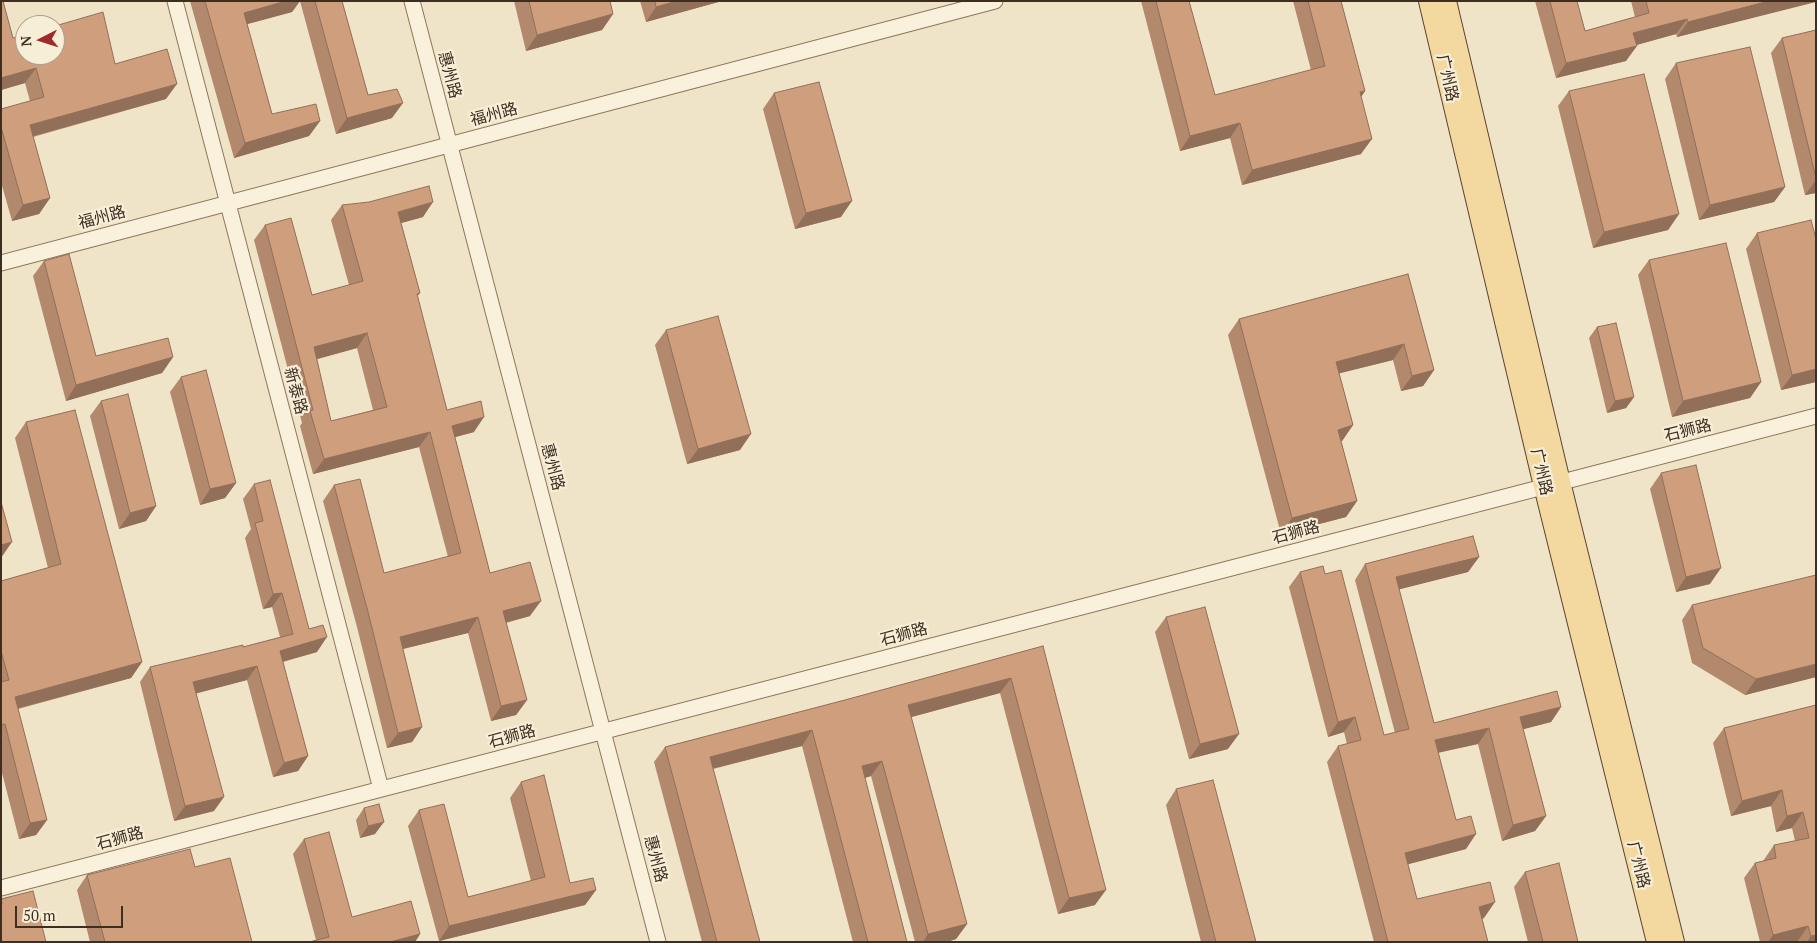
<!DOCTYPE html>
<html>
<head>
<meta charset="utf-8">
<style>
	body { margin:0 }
	#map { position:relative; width:1817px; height:943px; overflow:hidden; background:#f0e4c8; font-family:"PT Serif",serif }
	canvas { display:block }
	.frame { position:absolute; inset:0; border:2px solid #3d2e20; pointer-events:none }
	.north { position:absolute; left:15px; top:15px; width:50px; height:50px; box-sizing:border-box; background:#f7eed8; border:1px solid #ada18e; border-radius:50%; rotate:265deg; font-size:14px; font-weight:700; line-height:20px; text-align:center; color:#3d2e20 }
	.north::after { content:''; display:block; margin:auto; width:18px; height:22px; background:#9e2a2b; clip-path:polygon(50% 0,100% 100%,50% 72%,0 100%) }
	.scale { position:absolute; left:15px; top:906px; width:108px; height:22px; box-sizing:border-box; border:2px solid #3d2e20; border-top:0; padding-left:6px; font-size:15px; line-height:18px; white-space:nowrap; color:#3d2e20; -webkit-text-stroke:4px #f7eed8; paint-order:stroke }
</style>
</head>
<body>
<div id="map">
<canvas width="1817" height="943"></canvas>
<div class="frame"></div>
<div class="north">N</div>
<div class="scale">50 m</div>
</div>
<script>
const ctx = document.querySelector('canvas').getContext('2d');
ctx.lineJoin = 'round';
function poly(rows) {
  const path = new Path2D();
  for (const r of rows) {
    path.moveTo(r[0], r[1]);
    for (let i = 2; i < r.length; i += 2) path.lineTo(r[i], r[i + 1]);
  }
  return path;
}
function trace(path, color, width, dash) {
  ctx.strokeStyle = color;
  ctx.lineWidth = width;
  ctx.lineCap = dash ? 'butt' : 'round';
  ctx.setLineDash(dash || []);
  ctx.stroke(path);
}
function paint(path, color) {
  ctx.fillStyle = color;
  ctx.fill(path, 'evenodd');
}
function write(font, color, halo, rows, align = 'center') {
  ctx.font = font + ' "PT Serif","Noto Sans SC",serif';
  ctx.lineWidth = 4.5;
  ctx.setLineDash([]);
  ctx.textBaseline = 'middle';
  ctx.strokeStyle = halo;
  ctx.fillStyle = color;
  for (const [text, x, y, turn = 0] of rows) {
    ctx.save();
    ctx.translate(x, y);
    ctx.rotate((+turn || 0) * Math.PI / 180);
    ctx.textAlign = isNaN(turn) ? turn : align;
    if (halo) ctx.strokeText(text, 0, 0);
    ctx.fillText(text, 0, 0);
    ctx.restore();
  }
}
const minor = poly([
	[175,1,381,789],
	[412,1,658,942],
	[1,263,995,1],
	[1,888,1816,416]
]);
const major = poly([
	[1429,1,1544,486,1657,942],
	[1446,1,1560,482,1674,942]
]);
const wall = poly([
	[1,1,13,38,115,64,166,99,33,137,50,198,39,214,12,221,1,182,1,109,30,101,25,83,1,90],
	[190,1,300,1,292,12,247,24,272,114,320,121,309,136,234,158],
	[300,1,342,1,368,95,392,118,336,134],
	[514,1,610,1,613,14,602,30,526,51],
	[640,1,722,1,646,22],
	[1141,1,1189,1,1215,95,1311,70,1293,1,1341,1,1365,91,1361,97,1361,154,1242,185,1230,138,1180,151],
	[1535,1,1577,1,1585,31,1635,17,1631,1,1816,1,1677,37,1676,34,1636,45,1626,61,1556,78],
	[1816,30,1816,193,1805,195,1771,53,1782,38],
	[1676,63,1785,187,1774,202,1699,220,1665,79],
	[1569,91,1679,214,1668,230,1593,248,1558,106],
	[774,93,841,217,795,229,763,109],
	[342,205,423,217,401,223,420,293,417,297,447,410,474,432,455,437,490,573,530,616,506,623,527,700,516,715,491,721,468,633,403,649,422,727,412,742,387,748,357,627,323,501,334,485,384,573,448,557,419,447,313,474,300,426,302,423,254,240,265,225,312,295,349,285,331,220],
	[357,348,373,410,331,421,317,359],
	[1757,233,1816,382,1781,390,1746,249],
	[1649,260,1761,382,1750,398,1672,417,1638,275],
	[44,261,96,356,173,357,162,373,66,401,33,276],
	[1408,274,1434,370,1423,386,1401,391,1393,360,1339,373,1353,425,1342,441,1341,441,1357,501,1346,517,1281,534,1228,335,1239,319],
	[1597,327,1634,397,1626,408,1607,413,1589,338],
	[666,330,740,450,687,464,655,345],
	[181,377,236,483,225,498,200,505,170,392],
	[101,401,156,506,146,521,119,529,90,416],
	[26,422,142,662,131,678,18,709,47,820,36,835,19,839,1,769,1,581,48,568,15,438],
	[1661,473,1710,584,1676,592,1650,489],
	[254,484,309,629,317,652,283,662,308,756,298,771,273,777,247,680,196,693,214,811,174,821,140,682,150,667,243,647,280,637,272,607,263,609,245,538,251,529,243,499],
	[1479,557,1468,572,1399,589,1434,723,1561,707,1551,722,1523,729,1546,816,1535,831,1502,841,1478,744,1438,752,1456,820,1466,849,1408,864,1417,899,1484,918,1482,919,1488,942,1374,942,1327,762,1338,746,1347,744,1344,732,1328,737,1289,587,1300,572,1325,574,1384,735,1395,733,1355,580,1365,564],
	[1692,605,1816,677,1745,695,1692,663,1682,620],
	[1166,617,1228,749,1189,759,1155,632],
	[1043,646,1095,905,1058,914,1000,693,911,717,967,924,956,939,947,942,915,942,871,776,865,778,907,942,853,942,802,746,713,769,760,942,702,942,654,762,665,747,845,700],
	[1816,705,1816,942,1760,942,1744,878,1755,863,1763,861,1774,845,1795,841,1792,828,1776,832,1771,806,1731,816,1713,743,1724,728],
	[521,782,570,883,596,890,585,905,439,941,408,826,419,810,468,897,531,881,510,798],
	[1176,789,1256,942,1201,942,1166,805],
	[364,808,375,834,360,838,356,820],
	[304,839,352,917,420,934,415,942,309,942,316,940,293,854],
	[195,867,252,942,90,942,77,890,87,875],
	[1525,872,1578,942,1528,942,1514,887]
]);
const shadedWall = poly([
	[286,1,300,1,292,12,233,28,244,13],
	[677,1,722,1,646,22,656,7],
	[1769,1,1816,1,1816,2,1677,37,1688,22],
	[613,14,602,30,526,51,537,35],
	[1687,19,1676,34,1622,49,1633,33],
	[1637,46,1626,61,1556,78,1566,63],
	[36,68,25,83,1,90,1,78],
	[177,84,166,99,19,140,30,125],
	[1365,91,1355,106,1360,92],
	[403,103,392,118,336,134,347,118],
	[320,121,309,136,234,158,245,143],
	[1240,123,1230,138,1180,151,1190,136],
	[1372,139,1361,154,1242,185,1252,170],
	[1816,180,1816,193,1805,195],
	[1785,187,1774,202,1699,220,1710,205],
	[50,198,39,214,12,221,23,205],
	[852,201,841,217,795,229,806,213],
	[433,202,423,217,387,227,398,212],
	[1679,214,1668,230,1593,248,1604,232],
	[367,333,357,348,303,363,314,347],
	[1404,344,1393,360,1325,377,1336,362],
	[173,357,162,373,66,401,76,385],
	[1816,369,1816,382,1781,390,1792,375],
	[1434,370,1423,386,1401,391,1412,376],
	[1761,382,1750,398,1672,417,1683,401],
	[1634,397,1626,408,1607,413,1615,401],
	[484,417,474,432,441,441,452,426],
	[1353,425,1342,441,1327,445,1338,430],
	[430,432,419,447,313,474,324,459],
	[751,434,740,450,687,464,698,449],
	[236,483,225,498,200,505,210,489],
	[1357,501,1346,517,1281,534,1292,518],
	[156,506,146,521,119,529,130,513],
	[12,542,1,558,1,545],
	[1479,557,1468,572,1385,593,1396,577],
	[1721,568,1710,584,1676,592,1686,577],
	[282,593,272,607,263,609,273,594],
	[541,601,530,616,492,626,503,611],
	[478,617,468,633,390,652,400,637],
	[327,637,317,652,270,665,280,651],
	[142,662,131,678,4,712,15,697],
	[1816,664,1816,677,1745,695,1756,679],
	[257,666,247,680,183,697,193,682],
	[1011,678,1000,693,897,721,908,705],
	[527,700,516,715,491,721,501,706],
	[1561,707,1551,722,1509,733,1520,717],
	[1355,717,1344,732,1328,737,1338,722],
	[422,727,412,742,387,748,398,733],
	[1489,728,1478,744,1424,756,1435,740],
	[812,730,802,746,699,772,710,757],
	[1239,734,1228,749,1189,759,1200,744],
	[308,756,298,771,273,777,284,763],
	[882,761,871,776,851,782,862,766],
	[1782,790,1771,806,1731,816,1742,801],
	[224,797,214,811,174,821,185,806],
	[1803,812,1792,828,1776,832,1787,816],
	[1546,816,1535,831,1502,841,1513,825],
	[47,820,36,835,19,839,30,823],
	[384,822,375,834,360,838,368,826],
	[1476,834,1466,849,1394,868,1405,853],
	[596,890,585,905,439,941,449,926],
	[1106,890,1095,905,1058,914,1069,898],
	[1495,902,1484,918,1469,923,1479,907],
	[967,924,956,939,947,942,923,942,928,934],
	[1808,926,1797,942,1768,942,1773,935],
	[420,934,415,942,390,942],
	[1816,935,1816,942,1807,942,1811,936]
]);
const building = poly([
	[1,1,3,1,13,38,25,35,25,55,55,55,55,26,103,12,115,64,167,49,177,84,30,125,50,198,23,205,1,127,1,109,44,97,36,68,1,78,1,1],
	[205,1,286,1,244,13,272,114,316,104,320,121,245,143,205,1],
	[315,1,342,1,368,95,397,89,403,103,347,118,315,1],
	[529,1,610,1,613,14,537,35,529,1],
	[655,1,677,1,656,7,655,1],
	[1156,1,1189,1,1215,95,1325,66,1308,1,1341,1,1365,91,1360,92,1372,139,1252,170,1240,123,1190,136,1156,1],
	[1550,1,1577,1,1585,31,1649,13,1646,1,1769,1,1688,22,1687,19,1633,33,1637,46,1566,63,1550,1],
	[1816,30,1816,178,1782,38,1816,30],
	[1750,47,1785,187,1710,205,1676,63,1750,47],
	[1644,74,1679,214,1604,232,1569,91,1644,74],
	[819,82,852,201,806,213,774,93,819,82],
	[429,186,433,202,398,212,420,293,417,294,447,410,481,401,484,417,452,426,490,573,530,562,541,601,503,611,527,700,501,706,478,617,400,637,422,727,398,733,368,612,334,485,360,479,384,573,461,553,430,432,324,459,310,411,313,410,265,225,291,218,312,295,363,281,342,205,369,202,429,186],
	[367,333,387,407,331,421,314,347,367,333],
	[1811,220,1816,239,1816,369,1792,375,1757,233,1811,220],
	[1726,243,1761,382,1683,401,1649,260,1726,243],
	[69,254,96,356,168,338,173,357,76,385,44,261,69,254],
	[1408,274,1434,370,1412,376,1404,344,1336,362,1353,425,1338,430,1357,501,1292,518,1239,319,1408,274],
	[718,316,751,434,698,449,666,330,718,316],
	[1616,323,1634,397,1615,401,1597,327,1616,323],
	[206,370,236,483,210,489,181,377,206,370],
	[128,394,156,506,130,513,101,401,128,394],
	[75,410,142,662,15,697,47,820,30,823,5,724,1,725,1,682,9,680,1,651,1,581,61,564,26,422,75,410],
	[1696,465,1721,568,1686,577,1661,473,1696,465],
	[270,480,309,629,323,625,327,637,280,651,308,756,284,763,257,666,193,682,224,797,185,806,150,667,243,645,243,647,293,634,282,593,273,594,255,523,263,521,254,484,270,480],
	[1,502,12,542,1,545,1,502],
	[1473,536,1479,557,1396,577,1434,723,1557,691,1561,707,1520,717,1546,816,1513,825,1489,728,1435,740,1456,820,1471,816,1476,834,1405,853,1417,899,1490,882,1495,902,1479,907,1488,942,1388,942,1338,746,1361,740,1355,717,1338,722,1300,572,1323,566,1325,574,1341,570,1384,735,1409,729,1365,564,1473,536],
	[1816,575,1816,664,1756,679,1703,648,1692,605,1816,575],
	[1205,607,1239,734,1200,744,1166,617,1205,607],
	[1043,646,1106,890,1069,898,1011,678,908,705,967,924,928,934,882,761,862,766,907,942,868,942,812,730,710,757,760,942,717,942,665,747,845,700,1043,646],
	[1816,705,1816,935,1811,936,1808,926,1773,935,1755,863,1776,858,1774,845,1809,838,1803,812,1787,816,1782,790,1742,801,1724,728,1816,705],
	[544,775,570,883,593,878,596,890,449,926,419,810,444,804,468,897,545,877,521,782,544,775],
	[1213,780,1256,942,1216,942,1176,789,1213,780],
	[379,804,384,822,368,826,364,808,379,804],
	[329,832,352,917,411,901,420,934,390,942,309,942,329,937,304,839,329,832],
	[190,849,195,867,230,858,252,942,105,942,87,875,190,849],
	[1559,863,1578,942,1543,942,1525,872,1559,863],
	[33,891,46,942,1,942,1,904,2,904,1,899,33,891]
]);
const streetNames = [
	["惠州路",449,75,75],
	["广州路",1447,78,77],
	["福州路",494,115,-15],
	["福州路",102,218,-15],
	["新泰路",295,391,75],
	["石狮路",1688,431,-14],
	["惠州路",552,467,75],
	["广州路",1541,472,77],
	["石狮路",1296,533,-15],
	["石狮路",904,635,-15],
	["石狮路",512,737,-15],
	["石狮路",120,839,-15],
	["惠州路",655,859,75],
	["广州路",1638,865,76]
];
trace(minor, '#8d765c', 17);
trace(major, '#5b4430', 22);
trace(minor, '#faf1dc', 15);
trace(major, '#f3d9a0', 20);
paint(wall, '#b2896c');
paint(shadedWall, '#916f58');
paint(building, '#cf9f7d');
trace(building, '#916f58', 1);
write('16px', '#3d2e20', '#f7eed8', streetNames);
</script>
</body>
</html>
